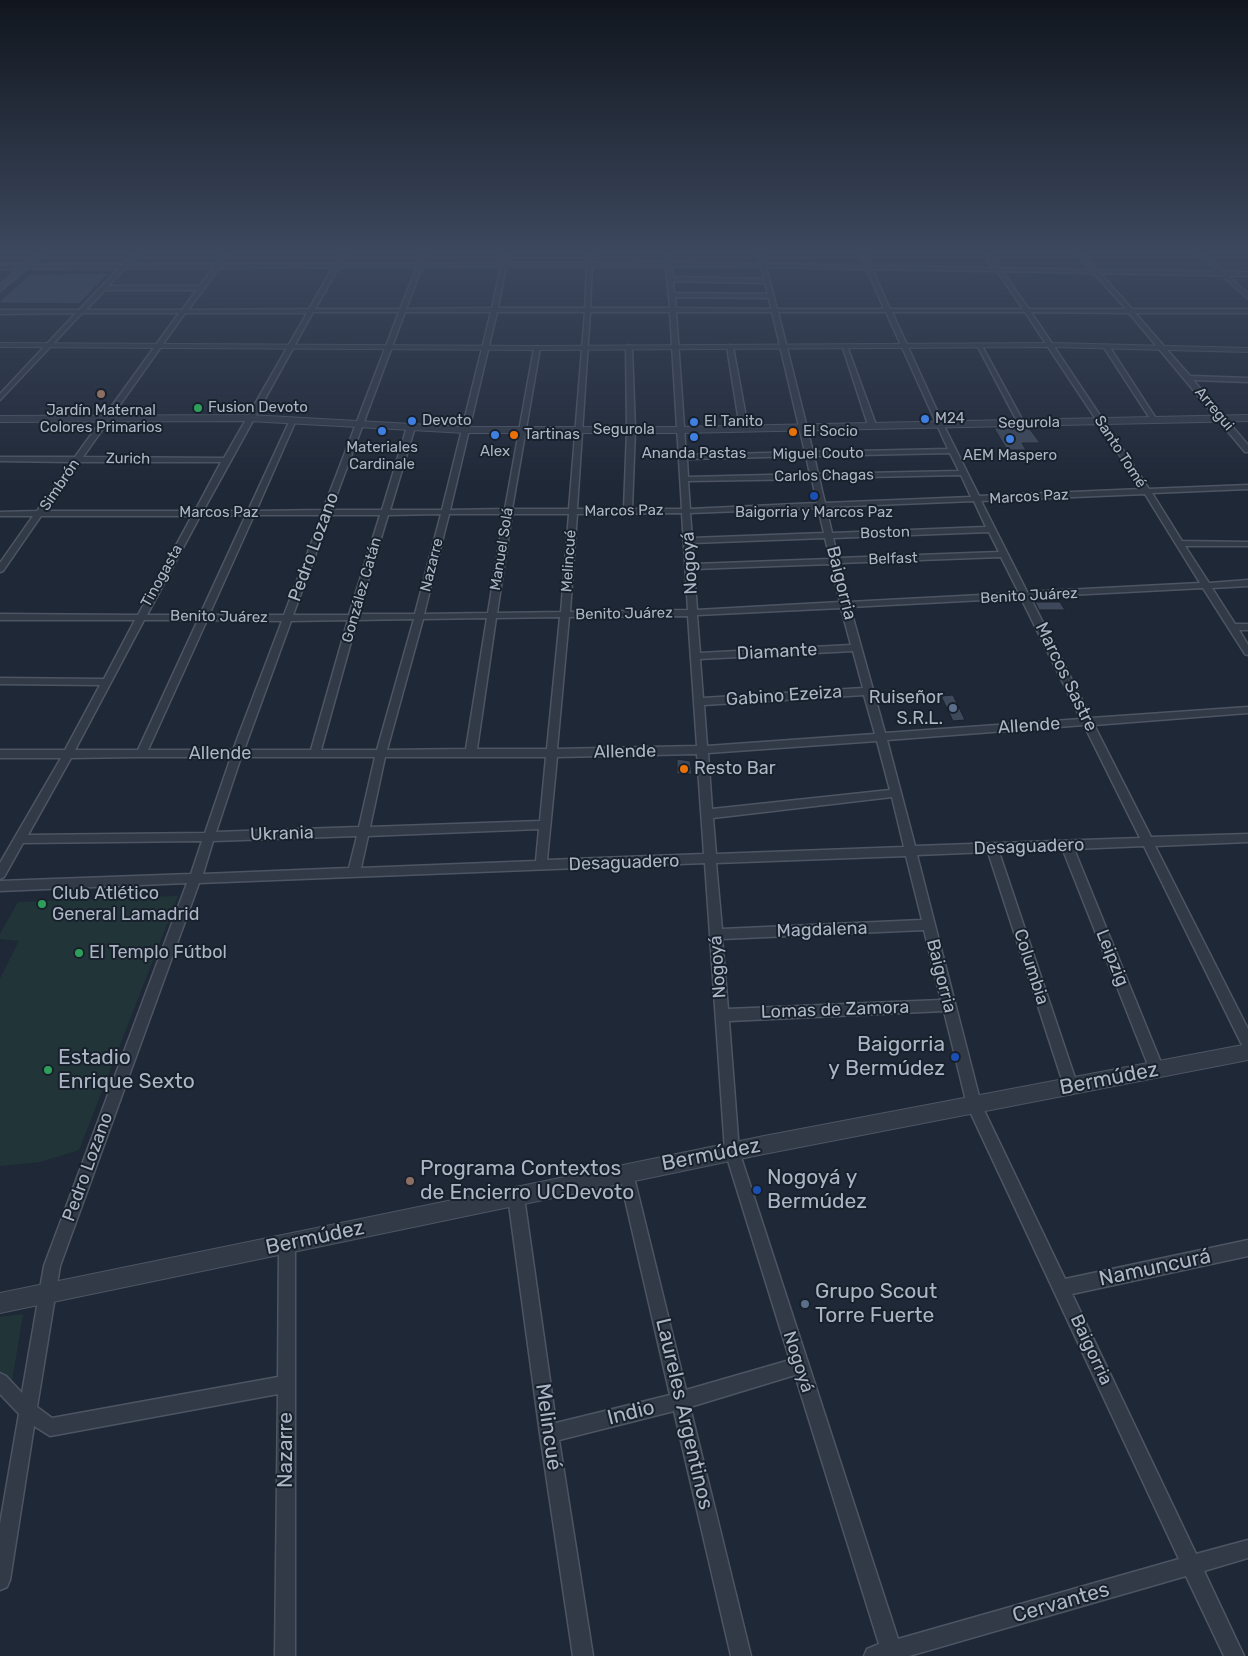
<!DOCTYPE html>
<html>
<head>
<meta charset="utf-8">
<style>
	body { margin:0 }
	canvas { display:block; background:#1f2837 }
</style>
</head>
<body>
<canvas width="1248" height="1656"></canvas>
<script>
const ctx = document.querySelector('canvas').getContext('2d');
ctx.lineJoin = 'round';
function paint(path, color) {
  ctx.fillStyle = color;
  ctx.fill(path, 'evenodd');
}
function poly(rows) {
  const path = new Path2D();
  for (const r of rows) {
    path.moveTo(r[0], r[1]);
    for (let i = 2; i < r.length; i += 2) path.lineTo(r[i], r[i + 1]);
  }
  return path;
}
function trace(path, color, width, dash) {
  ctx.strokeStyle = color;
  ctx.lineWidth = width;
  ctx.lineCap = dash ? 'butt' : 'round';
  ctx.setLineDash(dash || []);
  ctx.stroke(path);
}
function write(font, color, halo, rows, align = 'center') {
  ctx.font = font + ' Rubik,sans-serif';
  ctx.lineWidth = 4;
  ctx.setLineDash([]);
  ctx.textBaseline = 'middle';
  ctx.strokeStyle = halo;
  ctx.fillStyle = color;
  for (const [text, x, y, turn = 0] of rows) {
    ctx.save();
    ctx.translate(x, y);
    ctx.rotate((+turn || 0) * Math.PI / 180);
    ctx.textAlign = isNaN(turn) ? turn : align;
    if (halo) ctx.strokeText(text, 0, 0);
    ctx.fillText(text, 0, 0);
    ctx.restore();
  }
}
const green = poly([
	[178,896,79,1150,40,1162,0,1166,0,979,19,941,0,939,0,934,18,902],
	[23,1314,10,1393,0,1380,0,1317]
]);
const building = poly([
	[109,273,79,304,0,303,0,301,30,274,109,273],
	[994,428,1029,428,1040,443,1022,443,1026,450,1007,450,994,428],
	[1035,602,1060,602,1065,610,1039,610,1035,602],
	[953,695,965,720,953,721,941,696,953,695],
	[677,759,690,761,692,774,677,774,677,759]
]);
const minor = poly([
	[131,255,137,255,128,265,216,264,223,255,229,255,222,264,335,264,340,255,346,255,341,264,418,264,421,255,427,255,423,264,502,263,503,255,509,255,507,263,587,263,587,255,593,255,592,263,666,262,665,255,671,255,671,262,760,264,757,255,763,255,765,264,865,266,860,255,866,255,871,266,994,268,985,255,991,255,1000,268,1091,270,1078,255,1084,255,1097,270,1248,272,1248,276,1100,273,1132,309,1248,309,1248,313,1135,313,1190,376,1248,378,1248,382,1193,380,1248,445,1248,452,1245,452,1129,313,1031,312,1149,489,1248,485,1248,489,1152,493,1182,541,1248,542,1248,546,1185,546,1209,583,1248,580,1248,586,1212,588,1235,624,1248,624,1248,630,1239,630,1248,645,1248,655,1245,654,1203,588,1030,597,1091,718,1248,707,1248,713,1094,725,1151,837,1248,834,1248,842,1155,846,1248,1029,1248,1049,1243,1047,1144,846,1074,849,1164,1070,1162,1075,1157,1076,1152,1075,1150,1070,1063,850,999,852,1078,1087,1076,1092,1071,1094,1066,1092,988,852,917,855,981,1104,1065,1279,1248,1240,1248,1256,1072,1294,1196,1554,1248,1540,1248,1558,1204,1571,1244,1656,1224,1656,1186,1576,909,1656,864,1656,867,1649,879,1644,795,1375,690,1407,751,1656,731,1656,674,1411,559,1440,593,1656,573,1656,540,1434,508,1197,511,1192,516,1189,521,1192,524,1197,556,1423,670,1395,619,1173,621,1168,626,1166,631,1168,633,1173,686,1390,790,1360,725,1151,705,863,199,883,60,1266,37,1407,52,1418,278,1377,279,1244,281,1238,287,1236,293,1238,295,1244,295,1656,275,1656,278,1394,50,1436,34,1426,10,1580,7,1587,0,1590,0,1524,19,1414,0,1394,0,1373,6,1376,22,1393,44,1266,187,883,0,891,0,881,191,874,202,841,23,843,4,877,0,879,0,863,61,758,0,758,0,750,65,750,100,685,0,684,0,678,104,679,135,620,0,620,0,614,138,615,192,516,41,516,3,571,0,572,0,563,33,516,0,516,0,512,37,511,72,462,0,461,0,457,75,457,179,313,82,313,0,400,0,394,76,313,0,314,0,310,79,310,119,268,0,269,0,265,122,265,131,255],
	[501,266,492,308,406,309,422,267,501,266],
	[506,266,587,266,585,308,498,308,506,266],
	[592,266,666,266,670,308,590,308,592,266],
	[672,266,761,267,764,279,673,277,672,266],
	[333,267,309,309,188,310,219,268,333,267],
	[339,267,417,267,400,309,315,309,339,267],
	[766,267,867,269,884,309,777,309,766,267],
	[125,268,214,268,199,286,108,286,125,268],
	[872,269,997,271,1023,309,890,309,872,269],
	[1002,271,1094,273,1126,309,1029,309,1002,271],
	[673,281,765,283,768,294,674,293,673,281],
	[105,290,197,290,182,310,86,310,105,290],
	[675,297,769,298,771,309,676,308,675,297],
	[313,312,399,312,323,510,256,511,296,420,293,418,290,420,248,511,203,511,313,312],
	[405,312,491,312,442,510,390,510,415,427,411,425,407,427,382,510,331,510,405,312],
	[497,312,585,312,569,509,512,509,540,348,537,346,534,348,505,509,450,510,497,312],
	[590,312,670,312,682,509,632,509,635,430,632,347,629,345,626,347,627,430,624,509,577,509,590,312],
	[676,312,772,312,805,452,686,455,676,312],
	[778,312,886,312,948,449,813,452,778,312],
	[892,312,1025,312,1142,489,979,496,944,426,892,312],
	[185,313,307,313,224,458,83,457,185,313],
	[950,453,959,471,818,474,814,456,950,453],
	[806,456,810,474,688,477,687,459,806,456],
	[79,462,221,462,195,511,45,511,79,462],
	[961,475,971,497,825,503,819,478,961,475],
	[812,479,817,503,690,509,688,481,812,479],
	[1145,494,1200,583,1027,592,981,501,1145,494],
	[974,501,986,527,832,533,826,507,974,501],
	[818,508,824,533,692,538,690,513,818,508],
	[682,513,688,610,570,612,577,514,682,513],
	[441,514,415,614,358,614,388,515,441,514],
	[449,514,504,514,488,613,424,614,449,514],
	[512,514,569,514,561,612,497,613,512,514],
	[246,515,200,615,147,615,200,516,246,515],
	[254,515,322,515,284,615,209,615,254,515],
	[330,515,380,515,349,615,293,615,330,515],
	[989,532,999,552,838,558,833,538,989,532],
	[825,538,830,559,694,564,692,543,825,538],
	[1001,557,1019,593,849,602,839,563,1001,557],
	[831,564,840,602,697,610,694,569,831,564],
	[1021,598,1081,719,885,733,850,607,1021,598],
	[841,608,851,645,700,653,697,615,841,608],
	[688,616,697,746,557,749,569,617,688,616],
	[560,617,547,749,477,749,496,618,560,617],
	[487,618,466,749,387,750,423,619,487,618],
	[414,619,377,750,321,750,357,620,414,619],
	[144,620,198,620,138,750,75,750,144,620],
	[207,620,282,621,233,750,148,750,207,620],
	[348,620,311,750,244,750,291,621,348,620],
	[853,651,863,688,703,698,700,659,853,651],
	[864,695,875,734,707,746,704,705,864,695],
	[1084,725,1140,838,915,846,887,740,1084,725],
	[877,741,890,790,712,809,708,753,877,741],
	[697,754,704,854,547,860,557,757,697,754],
	[137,757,231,757,205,833,28,835,71,758,137,757],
	[241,757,375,757,359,827,216,832,241,757],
	[385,757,546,757,540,821,370,827,385,757],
	[892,797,904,847,716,854,713,818,892,797],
	[539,829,536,861,361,868,368,836,539,829],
	[357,836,349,868,203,874,213,841,357,836],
	[906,856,922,920,722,929,716,863,906,856],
	[924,930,941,1000,728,1009,722,939,924,930],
	[944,1011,967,1105,1179,1559,898,1639,739,1151,729,1021,944,1011],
	[730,345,733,347,748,428,744,430,740,428,727,347,730,345],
	[842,345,847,346,876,425,874,426,868,425,842,345],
	[977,345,982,346,1024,423,1023,424,1018,423,977,345],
	[1104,345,1109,346,1157,420,1156,421,1151,420,1103,346,1104,345]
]);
const tertiary = poly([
	[1198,255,1205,255,1248,293,1248,299,1198,255],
	[0,343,537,346,1051,343,1248,348,1248,352,1051,347,537,350,0,347,0,343],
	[249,415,466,427,681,427,1248,415,1248,421,681,433,466,433,249,421,0,422,0,416,249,415],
	[1248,1044,1248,1060,764,1154,0,1313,0,1293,764,1136,1248,1044]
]);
const secondary = poly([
	[34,255,43,255,0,291,0,285,34,255]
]);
const markers = [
	[101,394,5,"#8d6e63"],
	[198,408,5,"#2e9e5b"],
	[925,419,5,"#3f7fe0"],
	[412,421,5,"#3f7fe0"],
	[694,422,5,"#3f7fe0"],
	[382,431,5,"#3f7fe0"],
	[793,432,5,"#e8710a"],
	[495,435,5,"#3f7fe0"],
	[514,435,5,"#e8710a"],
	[694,437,5,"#3f7fe0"],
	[1010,439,5,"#3f7fe0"],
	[814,496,5,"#1a4fb4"],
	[953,708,5,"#5c6f8a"],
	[684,769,5,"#e8710a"],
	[42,904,5,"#2e9e5b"],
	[79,953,5,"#2e9e5b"],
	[955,1057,5,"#1a4fb4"],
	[48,1070,5,"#2e9e5b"],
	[410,1181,5,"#8d6e63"],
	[757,1190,5,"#1a4fb4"],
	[805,1304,5,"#5c6f8a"]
];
const farPoinames = [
	["Fusion Devoto",208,408],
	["Jardín Maternal",101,411,"center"],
	["Colores Primarios",101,428,"center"],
	["M24",935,419],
	["Devoto",422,421],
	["El Tanito",704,422],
	["El Socio",803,432],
	["Tartinas",524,435],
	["Materiales",382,448,"center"],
	["Cardinale",382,465,"center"],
	["Alex",495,452,"center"],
	["Ananda Pastas",694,454,"center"],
	["AEM Maspero",1010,456,"center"],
	["Baigorria y Marcos Paz",814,513,"center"]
];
const farStreetnames = [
	["Arregui",1214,409,50],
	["Segurola",1029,423,-1],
	["Segurola",624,430],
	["Santo Tomé",1120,452,57],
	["Miguel Couto",818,454,-1],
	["Zurich",128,459,1],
	["Carlos Chagas",824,476,-1],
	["Simbrón",60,485,-56],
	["Marcos Paz",1029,497,-3],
	["Marcos Paz",624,511,-1],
	["Marcos Paz",219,513],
	["Boston",885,533,-2],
	["Manuel Solá",502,549,-81],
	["Belfast",893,559,-2],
	["Melincué",569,561,-86],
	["Nazarre",432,565,-76],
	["Tinogasta",162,576,-61],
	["González Catán",362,590,-74],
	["Benito Juárez",1029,596,-3],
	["Benito Juárez",624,614,-1],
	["Benito Juárez",219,617,1]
];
const streetNames = [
	["Pedro Lozano",314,547,-70],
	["Nogoyá",690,563,-93],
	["Baigorria",841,583,76],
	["Diamante",777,652,-3],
	["Marcos Sastre",1066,677,64],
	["Gabino Ezeiza",784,696,-4],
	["Allende",1029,726,-4],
	["Allende",625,752,-1],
	["Allende",220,754],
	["Ukrania",282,834,-2],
	["Desaguadero",1029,847,-2],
	["Desaguadero",624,863,-2],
	["Magdalena",822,930,-2],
	["Leipzig",1112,958,68],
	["Nogoyá",718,967,-94],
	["Columbia",1031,967,72],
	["Baigorria",941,976,76],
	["Lomas de Zamora",835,1010,-2],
	["Pedro Lozano",88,1167,-70],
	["Baigorria",1091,1350,65],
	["Nogoyá",798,1362,72]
];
const poiNames = [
	["Ruiseñor",943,698,"right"],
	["S.R.L.",943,719,"right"],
	["Resto Bar",694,769],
	["Club Atlético",52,894],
	["General Lamadrid",52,915],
	["El Templo Fútbol",89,953]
];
const nearPoinames = [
	["Baigorria",945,1045,"right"],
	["y Bermúdez",945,1069,"right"],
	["Estadio",58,1058],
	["Enrique Sexto",58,1082],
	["Programa Contextos",420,1169],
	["de Encierro UCDevoto",420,1193],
	["Nogoyá y",767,1178],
	["Bermúdez",767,1202],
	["Grupo Scout",815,1292],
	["Torre Fuerte",815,1316]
];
const nearStreetnames = [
	["Bermúdez",1109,1079,-11],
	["Bermúdez",711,1155,-11],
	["Bermúdez",315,1238,-12],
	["Namuncurá",1155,1268,-12],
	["Indio",631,1413,-14],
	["Laureles Argentinos",684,1414,77],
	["Melincué",548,1427,82],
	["Nazarre",286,1450,-90],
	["Cervantes",1061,1603,-16]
];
paint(green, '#213538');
paint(building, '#3d485a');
trace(building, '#1a222e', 1);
trace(minor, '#4d5563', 3);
trace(tertiary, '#4d5563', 2);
trace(secondary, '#4d5563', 3);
paint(minor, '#323a48');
paint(tertiary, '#323a48');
paint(secondary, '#40495b');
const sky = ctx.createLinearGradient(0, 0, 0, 487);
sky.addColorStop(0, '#11161e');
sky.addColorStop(0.52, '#3c485e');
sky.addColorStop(1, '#3c485e00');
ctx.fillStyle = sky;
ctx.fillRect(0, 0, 1248, 487);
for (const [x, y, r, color] of markers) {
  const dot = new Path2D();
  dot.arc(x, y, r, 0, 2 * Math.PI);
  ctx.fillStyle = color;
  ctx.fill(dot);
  trace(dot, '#18202c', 2);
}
write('15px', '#acb5c5', '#18202c', farPoinames, 'left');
write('15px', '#acb5c5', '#18202c', farStreetnames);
write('18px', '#acb5c5', '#18202c', streetNames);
write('18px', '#acb5c5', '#18202c', poiNames, 'left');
write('21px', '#acb5c5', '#18202c', nearPoinames, 'left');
write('21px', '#acb5c5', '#18202c', nearStreetnames);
</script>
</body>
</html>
